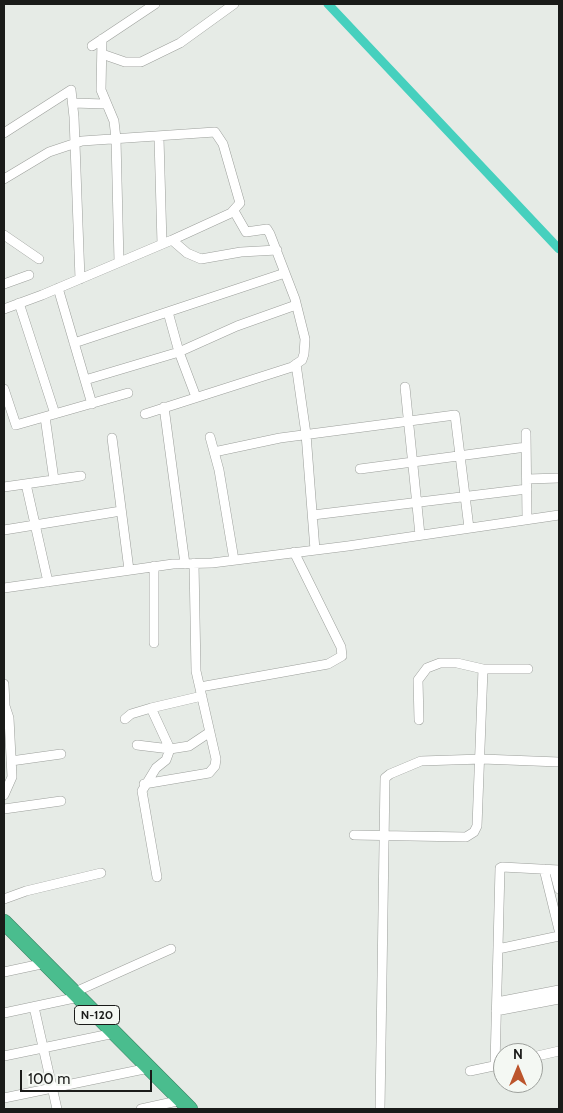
<!DOCTYPE html>
<html>
<head>
<meta charset="utf-8">
<style>
	body { margin:0 }
	#map { position:relative; width:563px; height:1113px; overflow:hidden; background:#e6ebe6; font-family:Cabin,sans-serif }
	canvas { display:block }
	.frame { position:absolute; inset:0; border:5px solid #1a1b19; pointer-events:none }
	.north { position:absolute; left:493px; top:1043px; width:50px; height:50px; box-sizing:border-box; background:#f4f8f3; border:1px solid #9da09c; border-radius:50%; rotate:0deg; font-size:14px; font-weight:700; line-height:20px; text-align:center; color:#1a1b19 }
	.north::after { content:''; display:block; margin:auto; width:18px; height:22px; background:#bc552c; clip-path:polygon(50% 0,100% 100%,50% 72%,0 100%) }
	.scale { position:absolute; left:20px; top:1070px; width:132px; height:22px; box-sizing:border-box; border:2px solid #1a1b19; border-top:0; padding-left:6px; font-size:15px; line-height:18px; white-space:nowrap; color:#1a1b19; -webkit-text-stroke:4px #f4f8f3; paint-order:stroke }
</style>
</head>
<body>
<div id="map">
<canvas width="563" height="1113"></canvas>
<div class="frame"></div>
<div class="north">N</div>
<div class="scale">100 m</div>
</div>
<script>
const ctx = document.querySelector('canvas').getContext('2d');
ctx.lineJoin = 'round';
function poly(rows) {
  const path = new Path2D();
  for (const r of rows) {
    path.moveTo(r[0], r[1]);
    for (let i = 2; i < r.length; i += 2) path.lineTo(r[i], r[i + 1]);
  }
  return path;
}
function trace(path, color, width, dash) {
  ctx.strokeStyle = color;
  ctx.lineWidth = width;
  ctx.lineCap = dash ? 'butt' : 'round';
  ctx.setLineDash(dash || []);
  ctx.stroke(path);
}
function write(font, color, halo, rows, align = 'center') {
  ctx.font = font + ' Cabin,sans-serif';
  ctx.lineWidth = 4.5;
  ctx.setLineDash([]);
  ctx.textBaseline = 'middle';
  ctx.strokeStyle = halo;
  ctx.fillStyle = color;
  for (const [text, x, y, turn = 0] of rows) {
    ctx.save();
    ctx.translate(x, y);
    ctx.rotate((+turn || 0) * Math.PI / 180);
    ctx.textAlign = isNaN(turn) ? turn : align;
    if (halo) ctx.strokeText(text, 0, 0);
    ctx.fillText(text, 0, 0);
    ctx.restore();
  }
}
const canal = poly([
	[328,4,559,249]
]);
const street = poly([
	[102,39,101,90,114,121,116,139,119,262],
	[92,46,155,4],
	[102,54,125,62,141,62,180,43,234,4],
	[73,103,105,104],
	[4,133,71,90,74,117,80,279],
	[159,138,162,244],
	[4,179,49,152,82,141,215,132,223,144,240,203,231,213,172,240,42,295,4,309],
	[4,235,39,259],
	[172,240,187,253,201,259,241,252,277,250],
	[4,284,29,275],
	[58,288,92,404],
	[19,303,55,414],
	[168,312,179,352,196,397],
	[74,343,285,273],
	[296,364,306,434,315,550],
	[85,380,179,352,237,326,296,305],
	[405,387,420,535],
	[4,389,16,425,128,393],
	[164,407,185,564],
	[145,414,292,367,302,360,304,354,305,339,295,299,270,234,267,229,246,232,234,211],
	[45,417,54,480],
	[526,433,527,519],
	[210,437,219,470,234,560],
	[112,438,129,570],
	[214,452,280,438,455,415,469,528],
	[360,469,526,447],
	[528,479,559,478],
	[26,484,48,582],
	[4,487,81,476],
	[313,515,527,489],
	[4,530,121,511],
	[4,588,173,564,212,563,348,546,559,515],
	[154,643,154,566],
	[4,684,5,706,9,718,12,777,4,795],
	[200,687,328,664,342,656,341,647,294,552],
	[151,708,170,749,166,760,156,768,142,791,157,877],
	[125,719,131,714,151,708,202,696],
	[419,720,418,680,427,668,440,663,457,663,483,669,528,669],
	[137,745,170,749,189,746,210,732],
	[11,761,61,754],
	[144,784,209,773,215,766,216,759,196,671,194,563],
	[4,809,61,801],
	[354,835,466,837,474,832,477,826,483,669],
	[544,869,559,930],
	[554,870,559,889],
	[4,899,26,891,101,873],
	[498,949,559,936],
	[4,972,46,963],
	[75,992,171,949],
	[497,1002,559,990],
	[34,1007,57,1109],
	[496,1011,559,999],
	[4,1013,79,997],
	[4,1056,115,1033],
	[533,1057,559,1051],
	[495,1065,500,868,502,867,559,870],
	[470,1071,503,1064],
	[4,1098,149,1068],
	[141,1109,182,1100],
	[380,1109,385,778,390,774,421,761,482,759,559,762]
]);
const highway = poly([
	[4,922,190,1109]
]);
const shields = [
	[97,1015,45]
];
const shieldNames = [
	["N-120",97,1015]
];
trace(canal, '#46d0be', 9);
trace(street, '#9c9f9b', 10);
trace(highway, '#398465', 16);
trace(street, '#fff', 9);
trace(highway, '#4abd8e', 15);
for (const [x, y, w] of shields) {
  const box = new Path2D();
  box.roundRect(x - w / 2, y - 9.5, w, 19, 4);
  ctx.fillStyle = '#f4f8f3';
  ctx.fill(box);
  trace(box, '#1a1b19', 1);
}
write('bold 12px', '#1a1b19', null, shieldNames);
</script>
</body>
</html>
